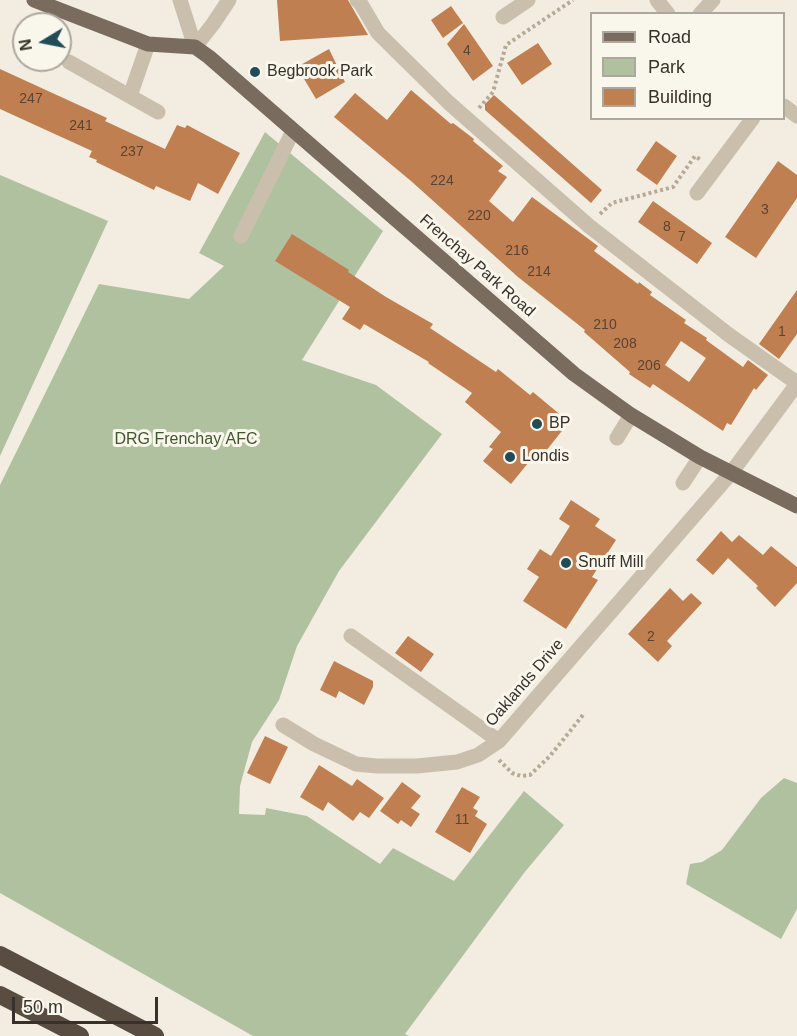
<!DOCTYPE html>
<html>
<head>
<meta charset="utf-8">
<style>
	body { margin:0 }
	#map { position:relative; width:797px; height:1036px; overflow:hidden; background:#f2ede0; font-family:Arial,sans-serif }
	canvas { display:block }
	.legend { position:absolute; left:590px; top:12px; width:195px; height:108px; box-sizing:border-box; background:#f9f6ec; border:2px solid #aca79f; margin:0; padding:8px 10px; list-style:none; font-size:18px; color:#38312b }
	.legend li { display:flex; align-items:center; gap:12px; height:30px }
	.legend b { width:30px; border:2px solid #aca79f }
	.north { position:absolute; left:12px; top:12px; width:60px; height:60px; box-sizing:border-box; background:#f9f6ec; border:2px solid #aca79f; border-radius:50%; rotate:260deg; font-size:16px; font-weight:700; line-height:24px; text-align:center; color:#38312b }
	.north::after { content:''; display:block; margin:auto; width:21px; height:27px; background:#224b58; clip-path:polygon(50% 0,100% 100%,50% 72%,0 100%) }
	.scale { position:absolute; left:12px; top:997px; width:146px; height:27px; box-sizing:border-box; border:3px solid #38312b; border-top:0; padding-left:8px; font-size:18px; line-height:21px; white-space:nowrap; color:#38312b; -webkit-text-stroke:4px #f9f6ec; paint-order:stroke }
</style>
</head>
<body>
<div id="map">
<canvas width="797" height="1036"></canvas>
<ul class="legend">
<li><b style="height:8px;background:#796b5d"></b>Road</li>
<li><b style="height:16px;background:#b0c1a0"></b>Park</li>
<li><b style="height:16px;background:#c07f50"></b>Building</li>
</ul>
<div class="north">N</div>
<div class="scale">50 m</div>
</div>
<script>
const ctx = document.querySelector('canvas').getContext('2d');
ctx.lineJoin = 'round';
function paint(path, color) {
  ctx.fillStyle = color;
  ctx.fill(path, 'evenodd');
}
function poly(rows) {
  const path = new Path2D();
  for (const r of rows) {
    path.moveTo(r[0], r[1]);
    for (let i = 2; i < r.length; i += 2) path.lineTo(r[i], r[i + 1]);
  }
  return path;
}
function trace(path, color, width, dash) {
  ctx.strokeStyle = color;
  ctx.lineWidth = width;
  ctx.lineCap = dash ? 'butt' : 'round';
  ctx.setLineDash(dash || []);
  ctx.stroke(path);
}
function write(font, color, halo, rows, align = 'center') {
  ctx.font = font + ' Arial,sans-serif';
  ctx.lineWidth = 6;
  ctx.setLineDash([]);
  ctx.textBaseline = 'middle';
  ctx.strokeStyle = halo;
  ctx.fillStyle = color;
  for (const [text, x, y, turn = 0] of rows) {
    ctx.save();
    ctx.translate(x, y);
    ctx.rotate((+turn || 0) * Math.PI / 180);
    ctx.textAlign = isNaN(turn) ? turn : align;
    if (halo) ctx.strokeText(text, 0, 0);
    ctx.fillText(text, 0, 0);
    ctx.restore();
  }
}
const green = poly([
	[265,132,383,231,302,360,376,385,442,434,339,571,297,646,279,700,252,742,240,786,239,814,265,815,266,808,307,816,380,864,393,848,454,881,524,791,564,825,524,873,405,1034,409,1036,253,1036,0,893,0,485,99,284,189,299,224,266,199,253],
	[0,175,108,221,0,456],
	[784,778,797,783,797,909,781,939,686,884,690,864,702,862,722,850,761,798]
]);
const building = poly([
	[277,0,348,0,368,35,280,41],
	[451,6,463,23,443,38,431,20],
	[464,24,493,66,473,81,447,44],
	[538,43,552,64,522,85,507,63],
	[329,49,345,82,316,99,297,67],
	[0,69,107,118,105,121,165,149,177,125,185,128,187,125,240,153,218,194,198,183,190,201,156,186,154,190,96,162,97,160,89,157,92,151,0,109],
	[411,90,451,124,453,123,474,139,473,141,503,166,498,171,507,177,489,201,513,222,532,197,598,246,594,251,638,284,639,282,652,292,650,295,686,320,684,323,707,338,706,340,743,367,748,360,768,375,756,390,754,388,731,425,727,423,723,431,653,384,650,388,629,374,630,372,584,332,585,330,518,277,411,181,334,117,355,93,387,120],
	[681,341,706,358,689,382,665,365],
	[494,95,602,190,591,203,485,110,485,104],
	[656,141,677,156,657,185,636,170],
	[778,161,797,175,797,198,756,258,725,237],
	[653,201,712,243,697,264,638,222],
	[292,234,349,270,348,272,386,297,433,324,430,328,496,372,498,369,530,395,533,392,569,422,542,456,537,452,511,484,483,461,493,449,489,447,501,432,465,402,472,393,428,363,429,362,364,324,360,330,342,319,350,307,275,261],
	[797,290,797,334,779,359,759,344],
	[571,500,600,519,595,526,616,540,592,577,598,580,566,629,523,601,539,577,527,569,540,549,551,556,570,526,559,519],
	[721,531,732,542,739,535,763,555,771,546,797,567,797,583,775,607,756,588,758,586,728,558,713,575,696,560],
	[670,588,683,601,691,593,702,603,667,641,672,646,658,662,628,634],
	[408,636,434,654,421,672,395,653],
	[334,661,373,681,373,687,364,705,339,691,336,698,320,690],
	[265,736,288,747,270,784,247,773],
	[319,765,352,786,357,779,384,798,369,818,360,812,353,821,328,802,323,811,300,797],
	[402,782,421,796,411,808,420,814,411,827,401,820,398,824,380,811],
	[462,787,480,797,473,808,478,811,475,816,487,824,470,853,435,832]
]);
const path = poly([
	[479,108,493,92,506,45,573,0],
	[600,214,612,203,673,187,695,156,701,160],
	[499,760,512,773,521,776,530,775,550,756,583,715]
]);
const minor = poly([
	[180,0,195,47],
	[357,0,361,4,378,33,449,103,589,226,729,335,797,383],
	[657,0,668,14],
	[700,14,713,0],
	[503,17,528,0],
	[195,47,213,24,229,0],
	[69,62,158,112],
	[130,96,148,44],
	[784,106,797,116],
	[697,193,753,118],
	[241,236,293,131],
	[617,438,631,415],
	[683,483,700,457],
	[351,636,499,741],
	[283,725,314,744,356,764,377,766,417,766,457,762,478,755,499,741,731,473,797,384]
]);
const major = poly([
	[34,0,148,44,195,47,209,57,574,374,631,415,700,457,797,506]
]);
const highway = poly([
	[0,955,155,1036],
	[0,995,80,1036]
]);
const markers = [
	[255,72,6,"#224b58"],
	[537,424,6,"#224b58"],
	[510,457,6,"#224b58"],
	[566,563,6,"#224b58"]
];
const numberNames = [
	["4",467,51],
	["247",31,99],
	["241",81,126],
	["237",132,152],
	["224",442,181],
	["3",765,210],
	["220",479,216],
	["8",667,227],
	["7",682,237],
	["216",517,251],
	["214",539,272],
	["210",605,325],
	["1",782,332],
	["208",625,344],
	["206",649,366],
	["2",651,637],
	["11",462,820]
];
const poiNames = [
	["Begbrook Park",267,72],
	["BP",549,424],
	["Londis",522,457],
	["Snuff Mill",578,563]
];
const streetNames = [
	["Frenchay Park Road",477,266,41],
	["Oaklands Drive",525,683,-49]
];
const parkNames = [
	["DRG Frenchay AFC",186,440]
];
paint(green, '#b0c1a0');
paint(building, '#c07f50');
trace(path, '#b6a996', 4, [3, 3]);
trace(minor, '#cabfac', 15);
trace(major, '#796b5d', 15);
trace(highway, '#594d42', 18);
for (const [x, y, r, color] of markers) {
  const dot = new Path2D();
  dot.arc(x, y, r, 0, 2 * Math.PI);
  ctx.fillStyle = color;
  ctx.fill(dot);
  trace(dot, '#f9f6ec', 2);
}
write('14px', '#5a4434', null, numberNames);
write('16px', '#38312b', '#f9f6ec', poiNames, 'left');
write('16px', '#38312b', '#f9f6ec', streetNames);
write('16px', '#415530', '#f9f6ec', parkNames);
</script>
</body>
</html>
